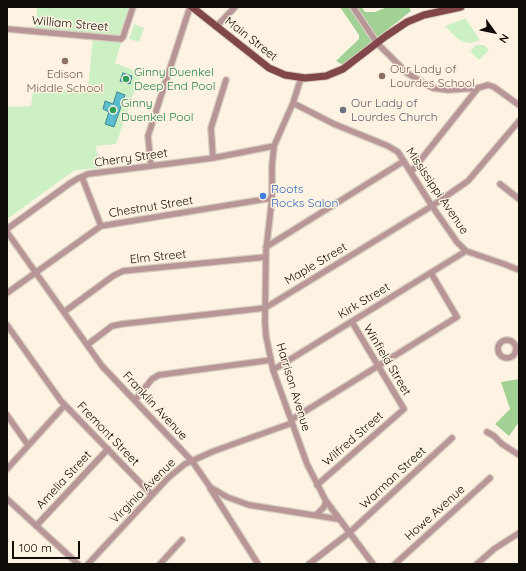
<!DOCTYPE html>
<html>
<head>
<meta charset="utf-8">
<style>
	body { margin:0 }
	#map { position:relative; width:526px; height:571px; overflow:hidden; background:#fef3e3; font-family:Quicksand,sans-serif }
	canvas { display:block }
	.frame { position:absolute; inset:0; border:8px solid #100c07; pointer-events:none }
	.north { position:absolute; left:474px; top:12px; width:40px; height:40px; -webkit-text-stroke:3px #fef3e3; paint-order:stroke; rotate:123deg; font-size:11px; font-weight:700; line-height:16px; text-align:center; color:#100c07 }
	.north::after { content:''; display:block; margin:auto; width:14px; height:18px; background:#100c07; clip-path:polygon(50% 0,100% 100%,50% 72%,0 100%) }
	.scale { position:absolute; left:12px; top:541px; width:68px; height:18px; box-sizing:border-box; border:2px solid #100c07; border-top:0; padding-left:5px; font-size:12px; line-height:14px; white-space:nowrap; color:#100c07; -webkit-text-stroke:3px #fef3e3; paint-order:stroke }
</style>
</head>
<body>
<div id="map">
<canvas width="526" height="571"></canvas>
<div class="frame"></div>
<div class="north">N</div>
<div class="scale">100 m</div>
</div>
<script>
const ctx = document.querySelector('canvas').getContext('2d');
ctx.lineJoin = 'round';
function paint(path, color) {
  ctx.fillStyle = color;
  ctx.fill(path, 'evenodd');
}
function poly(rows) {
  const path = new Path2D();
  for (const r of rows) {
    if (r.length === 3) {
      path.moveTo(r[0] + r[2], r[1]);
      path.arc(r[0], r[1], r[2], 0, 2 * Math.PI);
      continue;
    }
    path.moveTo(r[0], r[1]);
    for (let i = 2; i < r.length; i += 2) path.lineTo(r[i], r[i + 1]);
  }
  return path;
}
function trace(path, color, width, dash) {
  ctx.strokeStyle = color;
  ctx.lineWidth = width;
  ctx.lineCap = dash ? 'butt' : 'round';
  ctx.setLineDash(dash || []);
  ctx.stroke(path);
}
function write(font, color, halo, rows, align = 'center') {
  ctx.font = font + ' Quicksand,sans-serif';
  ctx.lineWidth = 3;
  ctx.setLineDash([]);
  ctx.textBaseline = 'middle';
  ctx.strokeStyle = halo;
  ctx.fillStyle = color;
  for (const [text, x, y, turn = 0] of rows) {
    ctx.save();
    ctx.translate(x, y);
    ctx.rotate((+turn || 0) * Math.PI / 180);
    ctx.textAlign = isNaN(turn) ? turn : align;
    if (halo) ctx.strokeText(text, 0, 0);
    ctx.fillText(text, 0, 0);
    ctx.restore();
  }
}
const green = poly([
	[37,7,132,7,115,63,141,73,116,144,96,146,99,168,75,170,7,219,7,107,31,106,33,90,88,89,93,37,35,32],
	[464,19,466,19,480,40,471,43,464,42,458,39,445,26],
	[134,24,144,28,139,42,129,39],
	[476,45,484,45,489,50,479,60,470,51]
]);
const forest = poly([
	[340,7,362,7,365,12,375,12,387,7,409,7,411,11,343,65,336,61,359,39,359,35],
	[519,379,519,422,509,436,495,424,510,409,501,382]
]);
const water = poly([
	[123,73,132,76,130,84,120,81,123,73],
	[117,92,125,95,114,127,105,124,109,112,103,109,105,101,113,104,117,92]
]);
const minor = poly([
	[353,7,377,43,407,73,425,84,433,88,448,90,478,88,488,85,494,87,519,105],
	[216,27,235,7],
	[7,29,121,39,123,37,133,7],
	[301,78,293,103,274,146,272,166,272,198,266,251,265,322,266,336,273,370,307,464,326,501,373,564],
	[293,103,334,124,388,146,398,152,432,206,457,242,466,251,504,264,519,270],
	[213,158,211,128,226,80],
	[151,166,148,136,190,7],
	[411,172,478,88],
	[82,177,101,226],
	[500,184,519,199],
	[7,229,69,184,77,179,88,174,213,158,274,146],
	[7,232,102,366,192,461,210,487,227,497,249,505,338,519],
	[266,247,404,161],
	[7,293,101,226,272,198],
	[64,312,113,276,123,271,266,257],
	[7,325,61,401,152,495],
	[507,349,9],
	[87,345,112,326,122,324,265,308,432,206,468,181,519,121],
	[273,370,466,251],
	[135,400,152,379,159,375,271,360],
	[7,415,28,445],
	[291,420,457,317,431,273],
	[487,432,494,436,502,444,519,455],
	[7,469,65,405],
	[317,485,404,409,352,322],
	[210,488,258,564],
	[7,499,78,564],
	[316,515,324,507,326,501],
	[36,526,108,449],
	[88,564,168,478,185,464,214,451,292,423],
	[160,564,182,540],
	[309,564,349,533,452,438],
	[395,564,490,478],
	[477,564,494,549,519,533]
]);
const major = poly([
	[192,7,269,68,285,75,305,78,326,76,343,69,386,36,407,22,424,15,461,7]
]);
const markers = [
	[65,61,4,"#8d6e63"],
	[382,76,4,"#8d6e63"],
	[126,79,4,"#2e9e5b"],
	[113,110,4,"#2e9e5b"],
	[343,110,4,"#6b7280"],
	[263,196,4,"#3f7fe0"]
];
const streetNames = [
	["William Street",70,24,5],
	["Main Street",251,39,38],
	["Cherry Street",131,158,-8],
	["Mississippi Avenue",437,191,56],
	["Chestnut Street",151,207,-9],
	["Elm Street",158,257,-6],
	["Maple Street",316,264,-31],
	["Kirk Street",364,301,-31],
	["Winfield Street",387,360,59],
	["Harrison Avenue",293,387,73],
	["Franklin Avenue",155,406,47],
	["Fremont Street",108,434,46],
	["Wilfred Street",353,439,-41],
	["Warman Street",393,478,-43],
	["Amelia Street",64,480,-47],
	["Virginia Avenue",143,491,-45],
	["Howe Avenue",435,513,-42]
];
const educationNames = [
	["Our Lady of",390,69],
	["Lourdes School",390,83],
	["Edison",65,74,"center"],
	["Middle School",65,88,"center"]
];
const leisureNames = [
	["Ginny Duenkel",134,72],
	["Deep End Pool",134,86],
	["Ginny",121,103],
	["Duenkel Pool",121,117]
];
const worshipNames = [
	["Our Lady of",351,103],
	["Lourdes Church",351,117]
];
const shopNames = [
	["Roots",271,189],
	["Rocks Salon",271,203]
];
paint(green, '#ccf0c3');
paint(forest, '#a2d196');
paint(water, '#5bbcce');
trace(water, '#448792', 1);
trace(minor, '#d8cec0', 8);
trace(major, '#d8cec0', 9);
trace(minor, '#b89596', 5.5);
trace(major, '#81464a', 7);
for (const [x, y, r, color] of markers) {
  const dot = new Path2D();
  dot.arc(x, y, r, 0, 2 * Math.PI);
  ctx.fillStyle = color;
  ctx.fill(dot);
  trace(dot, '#fef3e3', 1.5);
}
write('12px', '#100c07', '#fef3e3', streetNames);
write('12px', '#785e54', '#fef3e3', educationNames, 'left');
write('12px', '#27864d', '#fef3e3', leisureNames, 'left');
write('12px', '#5b616d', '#fef3e3', worshipNames, 'left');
write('12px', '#366cbe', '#fef3e3', shopNames, 'left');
</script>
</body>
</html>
